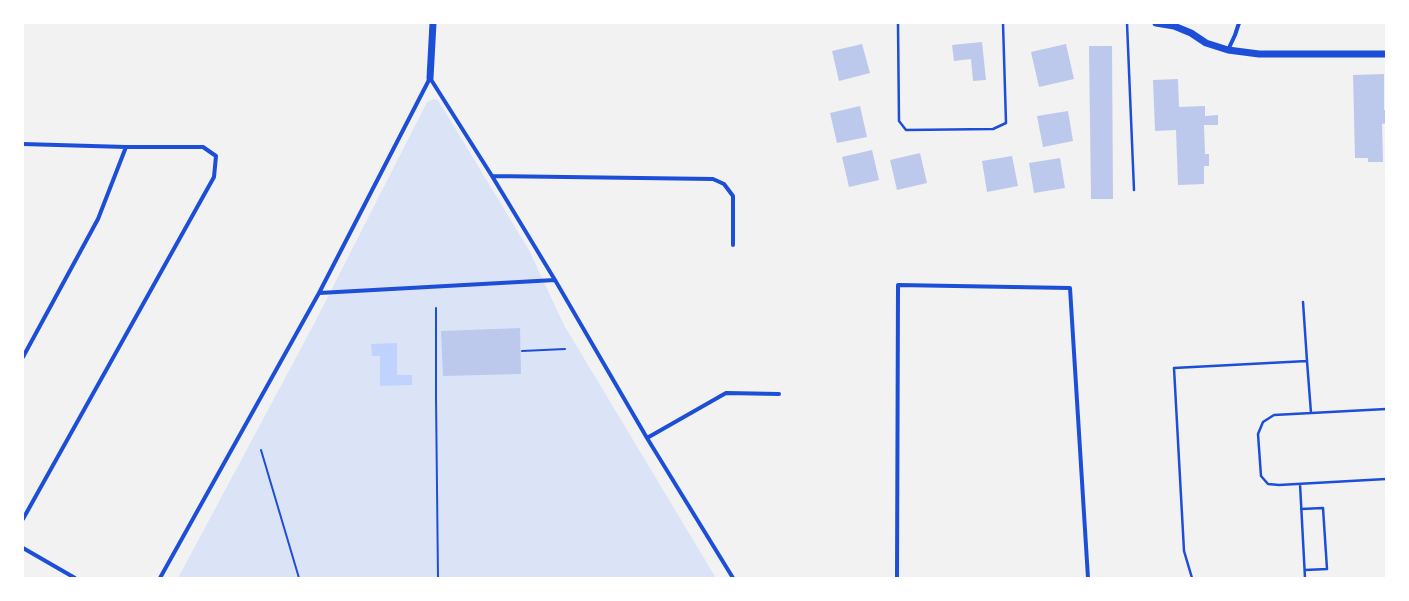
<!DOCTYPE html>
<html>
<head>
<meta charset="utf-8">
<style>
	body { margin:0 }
	#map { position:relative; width:1409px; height:601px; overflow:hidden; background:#f2f2f2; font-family:"DejaVu Sans",sans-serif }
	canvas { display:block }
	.frame { position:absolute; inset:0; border:24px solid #fff; pointer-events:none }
</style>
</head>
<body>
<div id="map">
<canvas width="1409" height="601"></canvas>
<div class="frame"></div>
</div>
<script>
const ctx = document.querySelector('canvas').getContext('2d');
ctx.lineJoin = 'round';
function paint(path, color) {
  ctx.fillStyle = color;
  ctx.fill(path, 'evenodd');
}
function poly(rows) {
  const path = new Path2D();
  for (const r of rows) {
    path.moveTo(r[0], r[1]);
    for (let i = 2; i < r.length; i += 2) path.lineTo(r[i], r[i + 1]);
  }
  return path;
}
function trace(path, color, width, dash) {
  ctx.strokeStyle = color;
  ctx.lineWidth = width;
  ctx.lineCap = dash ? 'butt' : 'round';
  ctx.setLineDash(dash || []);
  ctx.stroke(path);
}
const green = poly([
	[434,99,438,100,529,250,564,325,716,578,178,578,315,322,427,102]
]);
const water = poly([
	[397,343,397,375,412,375,412,385,380,386,380,356,372,356,371,344]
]);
const building = poly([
	[982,42,986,80,973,81,971,59,954,61,952,45],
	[862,44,870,73,839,81,832,51],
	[1066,44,1074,79,1039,87,1031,52],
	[1089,46,1112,46,1113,199,1091,199],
	[1384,74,1384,110,1386,110,1386,123,1382,124,1383,162,1368,162,1368,158,1355,158,1353,75],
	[1178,79,1179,107,1205,106,1205,116,1218,115,1218,125,1204,125,1205,154,1209,154,1209,166,1204,166,1204,184,1178,185,1176,130,1155,131,1153,80],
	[860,106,867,137,837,143,830,113],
	[1068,111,1073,141,1043,147,1037,116],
	[872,150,879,180,849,187,842,157],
	[920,153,927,183,897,190,890,160],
	[1012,156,1018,186,987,192,982,161],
	[1060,158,1065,188,1034,193,1029,163],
	[520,328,521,374,443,376,441,331]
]);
const path = poly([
	[436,308,436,397,438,578],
	[522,351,565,349],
	[261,450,299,578]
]);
const service = poly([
	[898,23,899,121,906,130,993,129,1006,123,1003,23],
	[1127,23,1134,190],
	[1307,361,1311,413],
	[1386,409,1274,415,1263,422,1258,434,1261,476,1268,484,1279,485,1386,479],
	[1300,484,1305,578],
	[1301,509,1323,508,1327,569,1305,570],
	[1192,578,1184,551,1174,368,1307,361,1303,302]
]);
const minor = poly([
	[1228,50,1235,35,1239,23],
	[430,78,492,176,555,280,647,438,733,578],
	[23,144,126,147,203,147,216,156,214,177,23,519],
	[492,176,713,179,724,184,733,196,733,245],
	[319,293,555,280],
	[23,357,98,219,126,147],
	[647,438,726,393,779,394],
	[23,548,75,578],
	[160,578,319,293,430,78],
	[897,578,898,285,1070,288,1088,578]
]);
const tertiary = poly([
	[1156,23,1174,26,1191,33,1206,43,1228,50,1259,54,1386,54],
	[430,78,433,23]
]);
paint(green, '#dbe4f7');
paint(water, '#bfd3fe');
paint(building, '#bdc9ec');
trace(path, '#1d4ed8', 2);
trace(service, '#1d4ed8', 2.5);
trace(minor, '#1d4ed8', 4);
trace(tertiary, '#1d4ed8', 7);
</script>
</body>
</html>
